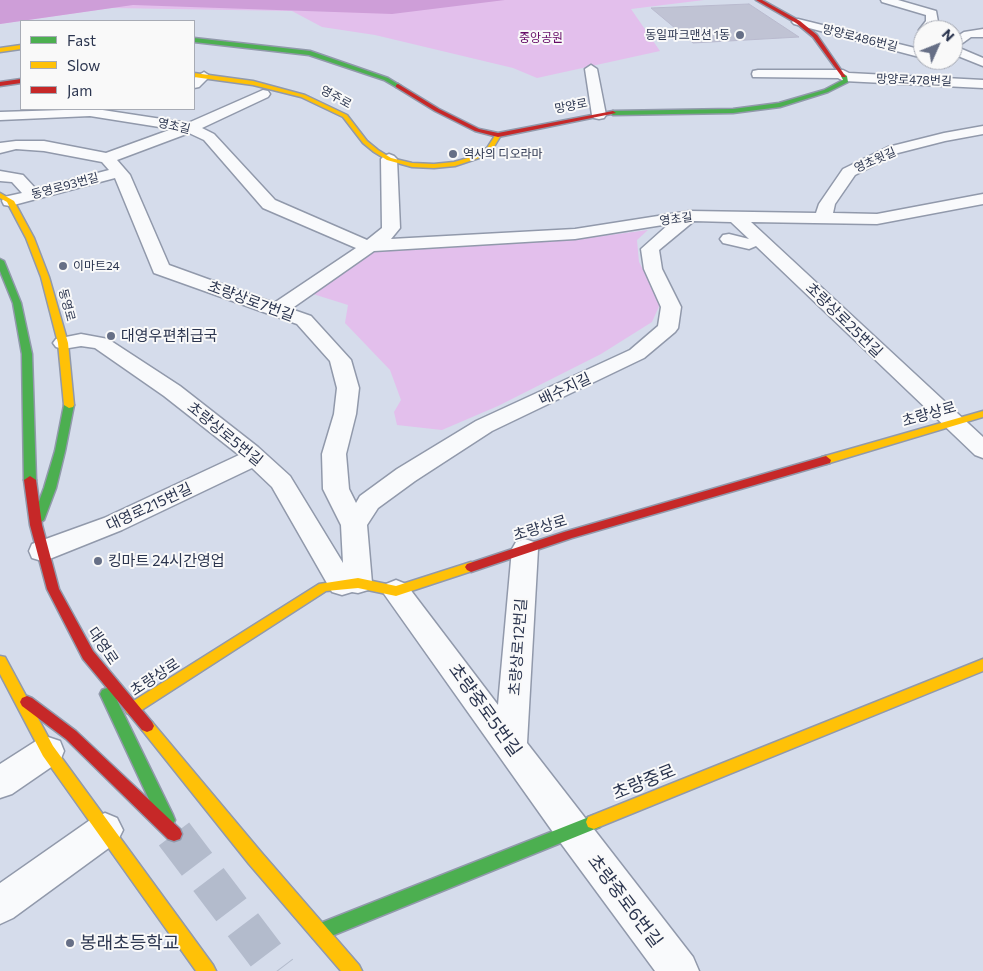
<!DOCTYPE html>
<html>
<head>
<meta charset="utf-8">
<style>
	body { margin:0 }
	#map { position:relative; width:983px; height:971px; overflow:hidden; background:#d5dceb; font-family:Commissioner,sans-serif }
	canvas { display:block }
	.legend { position:absolute; left:20px; top:20px; width:175px; height:90px; box-sizing:border-box; background:#f9f9f9; border:1px solid #a7abb5; margin:0; padding:6px 9px; list-style:none; font-size:15px; color:#2b354f }
	.legend li { display:flex; align-items:center; gap:10px; height:25px }
	.legend b { width:25px; border:1px solid #a7abb5 }
	.north { position:absolute; left:913px; top:20px; width:50px; height:50px; box-sizing:border-box; background:#f9f9f9; border:1px solid #a7abb5; border-radius:50%; rotate:46deg; font-size:14px; font-weight:700; line-height:20px; text-align:center; color:#2b354f }
	.north::after { content:''; display:block; margin:auto; width:18px; height:22px; background:#666f86; clip-path:polygon(50% 0,100% 100%,50% 72%,0 100%) }
</style>
</head>
<body>
<div id="map">
<canvas width="983" height="971"></canvas>
<ul class="legend">
<li><b style="height:6px;background:#4caf50"></b>Fast</li>
<li><b style="height:6px;background:#ffc107"></b>Slow</li>
<li><b style="height:6px;background:#c62828"></b>Jam</li>
</ul>
<div class="north">N</div>
</div>
<script>
const ctx = document.querySelector('canvas').getContext('2d');
ctx.lineJoin = 'round';
function paint(path, color) {
  ctx.fillStyle = color;
  ctx.fill(path, 'evenodd');
}
function poly(rows) {
  const path = new Path2D();
  for (const r of rows) {
    path.moveTo(r[0], r[1]);
    for (let i = 2; i < r.length; i += 2) path.lineTo(r[i], r[i + 1]);
  }
  return path;
}
function trace(path, color, width, dash) {
  ctx.strokeStyle = color;
  ctx.lineWidth = width;
  ctx.lineCap = dash ? 'butt' : 'round';
  ctx.setLineDash(dash || []);
  ctx.stroke(path);
}
function write(font, color, halo, rows, align = 'center') {
  ctx.font = font + ' Commissioner,"Noto Sans KR",sans-serif';
  ctx.lineWidth = 4;
  ctx.setLineDash([]);
  ctx.textBaseline = 'middle';
  ctx.strokeStyle = halo;
  ctx.fillStyle = color;
  for (const [text, x, y, turn = 0] of rows) {
    ctx.save();
    ctx.translate(x, y);
    ctx.rotate((+turn || 0) * Math.PI / 180);
    ctx.textAlign = isNaN(turn) ? turn : align;
    if (halo) ctx.strokeText(text, 0, 0);
    ctx.fillText(text, 0, 0);
    ctx.restore();
  }
}
const green = poly([
	[0,0,704,0,631,9,660,51,537,78,513,68,375,35,322,27,292,11,112,8,0,24],
	[648,230,637,240,639,262,661,302,652,322,601,354,498,406,442,430,397,425,394,412,401,400,390,370,345,323,348,305,313,294,367,249,444,247,587,238]
]);
const forest = poly([
	[0,0,505,0,392,14,133,5,0,24]
]);
const building = poly([
	[749,4,799,37,693,43,651,8,749,4]
]);
const secondaryTunnel = poly([
	[174,834,278,971]
]);
const street = poly([
	[881,0,898,0,936,11,938,22,931,30,923,30,923,33,921,32,919,30,926,21,926,15,882,2,881,0],
	[798,19,923,50,923,58,794,24,792,22,794,20,798,19],
	[983,29,983,37,971,37,957,47,983,58,983,66,953,54,953,39,964,32,983,29],
	[591,65,597,69,606,115,604,118,599,119,594,118,592,115,585,69,591,65],
	[758,70,843,70,849,73,983,80,983,88,844,81,838,78,753,77,752,74,753,71,758,70],
	[204,72,210,76,199,87,194,88,194,78,204,72],
	[263,90,268,91,270,94,268,97,202,128,214,134,275,200,367,240,382,228,381,159,384,156,389,154,394,156,397,159,400,228,391,239,575,229,690,211,816,213,819,204,843,169,888,147,944,133,983,126,983,134,945,141,898,153,855,175,835,204,833,213,877,214,983,194,983,204,877,224,751,222,983,437,983,458,975,455,756,246,749,249,723,243,720,239,723,235,729,234,749,239,731,222,694,221,659,250,662,269,681,307,678,328,675,332,644,358,492,431,415,481,378,508,367,525,372,583,368,590,358,593,352,592,342,595,332,592,272,487,252,468,122,530,52,558,42,561,32,558,29,551,32,544,104,518,239,455,164,396,95,348,81,346,63,349,56,347,53,343,56,339,81,334,108,339,180,386,258,447,290,476,343,563,341,525,323,489,322,454,334,414,337,388,330,361,297,324,154,273,115,178,10,206,4,205,2,201,4,197,22,193,12,182,0,181,0,171,23,175,36,189,109,170,102,162,44,151,16,149,0,153,0,143,16,141,44,141,106,153,172,129,90,116,0,120,0,112,96,109,188,123,263,90],
	[189,133,204,140,263,208,356,248,274,303,169,265,130,175,117,160,189,133],
	[669,224,641,249,644,269,661,307,658,326,630,350,476,421,397,469,360,496,356,503,349,489,346,454,356,414,359,388,351,360,311,316,291,309,374,251,575,239,669,224],
	[525,539,534,542,538,549,527,743,693,957,699,971,655,971,560,842,382,591,386,584,396,580,406,584,498,705,512,549,516,542,525,539],
	[48,737,60,741,64,751,60,761,12,794,0,798,0,764,36,741,48,737],
	[105,813,117,818,123,830,117,842,13,918,0,924,0,883,93,818,105,813]
]);
const fast = poly([
	[194,38,310,51,388,78,401,86,396,87,384,80,309,55,194,42,194,38],
	[844,74,847,76,848,82,828,92,780,107,733,113,613,115,610,113,613,111,733,109,779,103,824,90,843,80,841,76,844,74],
	[0,259,4,261,21,303,32,354,36,480,30,484,24,480,22,354,13,303,0,271,0,259],
	[69,402,74,405,65,451,56,488,44,520,38,524,32,520,44,488,55,451,64,405,69,402],
	[107,688,112,690,173,815,175,820,173,825,167,827,161,825,100,694,102,690,107,688],
	[594,815,600,817,602,822,600,827,319,941,313,938,310,932,313,926,594,815]
]);
const slow = poly([
	[21,45,21,49,0,52,0,48,21,45],
	[194,73,253,81,305,95,347,115,367,141,378,150,391,158,412,163,434,164,454,162,475,156,487,148,496,134,501,135,492,150,479,158,455,166,434,168,412,167,387,160,374,152,363,143,343,117,301,97,253,85,194,77,194,73],
	[0,193,14,201,34,238,49,277,68,343,74,405,73,407,69,408,64,405,58,343,41,277,26,238,7,202,0,198,0,193],
	[983,411,983,417,826,464,821,460,822,457,983,411],
	[471,562,475,564,477,567,475,570,396,596,358,588,326,591,137,713,132,715,127,713,125,709,127,705,319,584,358,578,396,586,471,562],
	[0,656,5,657,53,746,213,965,216,971,196,971,43,756,0,674,0,656],
	[983,659,983,671,594,829,588,827,586,822,588,817,983,659],
	[147,720,152,722,261,852,359,965,362,971,341,971,249,864,142,730,140,726,142,722,147,720]
]);
const jam = poly([
	[756,0,762,0,800,21,817,35,846,77,842,77,813,37,796,23,756,0],
	[21,79,21,83,0,86,0,82,21,79],
	[398,84,439,109,479,129,498,133,613,111,616,113,498,137,475,131,435,111,396,87,396,85,398,84],
	[826,456,831,460,830,463,572,538,471,572,467,570,465,567,467,564,564,532,826,456],
	[30,476,36,480,42,525,59,589,93,651,152,722,154,726,152,730,147,732,142,730,83,659,47,589,30,525,24,480,30,476],
	[27,696,32,698,76,731,180,829,182,834,180,839,174,841,168,839,66,739,22,706,20,702,22,698,27,696]
]);
const markers = [
	[740,35,5,"#666f86"],
	[453,154,5,"#666f86"],
	[63,266,5,"#666f86"],
	[111,336,5,"#666f86"],
	[98,561,5,"#666f86"],
	[70,943,5,"#666f86"]
];
const farPoinames = [
	["동일파크맨션 1동",730,35,"right"],
	["역사의 디오라마",463,154],
	["이마트24",73,266]
];
const farParknames = [
	["중앙공원",541,38]
];
const farStreetnames = [
	["망양로486번길",860,38,14],
	["망양로478번길",914,80,2],
	["영주로",336,97,29],
	["망양로",571,106,-11],
	["영초길",174,126,13],
	["영초윗길",875,160,-24],
	["동영로93번길",65,186,-15],
	["영초길",676,219,-7],
	["동영로",67,305,75]
];
const streetNames = [
	["초량상로7번길",251,301,20],
	["초량상로25번길",844,320,44],
	["배수지길",565,389,-25],
	["초량상로",929,414,-16],
	["초량상로5번길",225,434,39],
	["대영로215번길",149,507,-25],
	["초량상로",540,528,-17],
	["대영로",103,646,56],
	["초량상로12번길",518,647,-86],
	["초량상로",155,677,-33]
];
const poiNames = [
	["대영우편취급국",121,336],
	["킹마트 24시간영업",108,561]
];
const nearStreetnames = [
	["초량중로5번길",485,710,54],
	["초량중로",644,782,-22],
	["초량중로6번길",625,901,53]
];
const nearPoinames = [
	["봉래초등학교",80,943]
];
paint(green, '#e3bfec');
paint(forest, '#ce9ed8');
paint(building, '#c0c3d4');
trace(building, '#b9bace', 1);
trace(secondaryTunnel, '#b3bbcc', 38, [38, 19]);
trace(street, '#9199ab', 3);
trace(fast, '#9199ab', 3);
trace(slow, '#9199ab', 3);
trace(jam, '#9199ab', 3);
paint(street, '#f9fafc');
paint(fast, '#4caf50');
paint(slow, '#ffc107');
paint(jam, '#c62828');
for (const [x, y, r, color] of markers) {
  const dot = new Path2D();
  dot.arc(x, y, r, 0, 2 * Math.PI);
  ctx.fillStyle = color;
  ctx.fill(dot);
  trace(dot, '#f9f9f9', 2);
}
write('12px', '#2b354f', '#f9f9f9', farPoinames, 'left');
write('12px', '#660c67', '#f9f9f9', farParknames);
write('12px', '#2b354f', '#f9f9f9', farStreetnames);
write('15px', '#2b354f', '#f9f9f9', streetNames);
write('15px', '#2b354f', '#f9f9f9', poiNames, 'left');
write('18px', '#2b354f', '#f9f9f9', nearStreetnames);
write('18px', '#2b354f', '#f9f9f9', nearPoinames, 'left');
</script>
</body>
</html>
